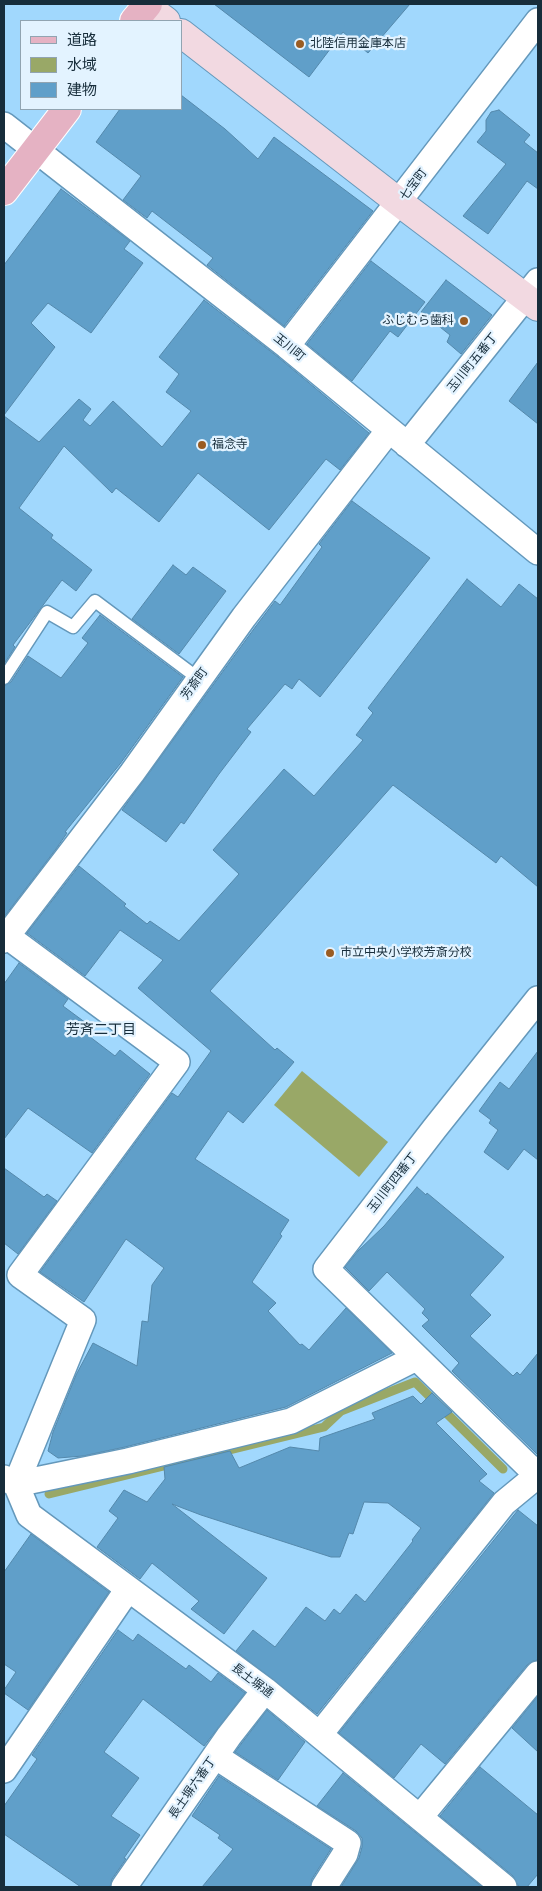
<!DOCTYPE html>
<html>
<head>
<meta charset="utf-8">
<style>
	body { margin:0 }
	#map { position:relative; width:542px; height:1891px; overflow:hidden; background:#a1d8fd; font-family:Poppins,"Noto Sans JP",sans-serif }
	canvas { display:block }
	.frame { position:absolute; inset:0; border:5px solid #172d3b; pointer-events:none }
	.legend { position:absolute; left:20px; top:20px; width:162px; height:90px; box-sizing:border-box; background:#e3f3ff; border:1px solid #91a4b1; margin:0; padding:6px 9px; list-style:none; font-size:15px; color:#172d3b }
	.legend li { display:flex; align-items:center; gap:10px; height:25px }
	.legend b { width:25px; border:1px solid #91a4b1 }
</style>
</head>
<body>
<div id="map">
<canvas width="542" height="1891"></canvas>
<div class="frame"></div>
<ul class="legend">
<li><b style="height:6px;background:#e5b2c3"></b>道路</li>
<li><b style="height:14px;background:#99a867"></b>水域</li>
<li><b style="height:14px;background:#609fc9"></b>建物</li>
</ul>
</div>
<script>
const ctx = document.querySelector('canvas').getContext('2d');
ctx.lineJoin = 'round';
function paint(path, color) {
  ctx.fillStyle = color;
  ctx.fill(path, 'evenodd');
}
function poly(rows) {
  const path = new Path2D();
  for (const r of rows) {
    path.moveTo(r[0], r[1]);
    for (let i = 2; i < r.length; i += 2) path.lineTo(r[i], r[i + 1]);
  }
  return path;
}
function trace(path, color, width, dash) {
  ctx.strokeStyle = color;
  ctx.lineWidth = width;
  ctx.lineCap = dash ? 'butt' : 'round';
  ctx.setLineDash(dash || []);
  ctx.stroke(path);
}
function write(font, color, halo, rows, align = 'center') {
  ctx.font = font + ' Poppins,"Noto Sans JP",sans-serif';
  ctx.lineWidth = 4.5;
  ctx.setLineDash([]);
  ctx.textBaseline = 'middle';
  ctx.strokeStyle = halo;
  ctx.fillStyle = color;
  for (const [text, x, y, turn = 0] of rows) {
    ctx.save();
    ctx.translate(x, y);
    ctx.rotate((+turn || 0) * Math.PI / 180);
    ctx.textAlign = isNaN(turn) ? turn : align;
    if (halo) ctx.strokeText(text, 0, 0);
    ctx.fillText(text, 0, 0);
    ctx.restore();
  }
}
const water = poly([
	[302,1071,388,1142,359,1177,274,1105]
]);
const stream = poly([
	[49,1494,324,1427,341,1411,415,1382,503,1469]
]);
const building = poly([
	[214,4,410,4,368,53,343,32,309,77,214,4],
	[181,95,225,129,258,159,274,137,373,211,284,326,207,265,213,258,152,211,147,218,123,200,141,176,96,142,120,109,181,109,181,95],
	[499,110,530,135,524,142,538,153,538,189,527,181,488,234,463,216,506,164,477,142,486,131,486,120,491,112,499,110],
	[61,189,130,241,124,249,143,263,91,333,48,303,31,323,55,347,4,415,4,265,61,189],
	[371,261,425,302,398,337,390,331,352,381,307,344,371,261],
	[446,280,492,315,461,354,447,342,450,335,421,312,446,280],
	[204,300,278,357,369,433,340,470,326,459,269,530,198,473,159,522,116,488,112,493,64,446,19,508,53,535,51,538,92,570,76,591,62,580,13,645,15,647,4,664,4,416,39,442,79,399,91,409,83,420,90,426,113,401,162,447,191,411,166,392,179,374,159,357,204,300],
	[538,362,538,424,509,401,538,362],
	[352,501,430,558,320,697,299,679,292,689,285,684,247,729,251,732,219,774,184,824,181,822,166,842,122,810,256,626,275,601,280,605,322,547,319,544,352,501],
	[173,565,186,575,193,567,226,591,179,654,132,619,173,565],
	[467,579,501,607,519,584,538,599,538,887,501,856,496,863,393,785,210,991,275,1050,277,1048,294,1062,243,1123,228,1111,195,1159,289,1220,280,1234,282,1236,252,1282,276,1303,268,1311,300,1345,302,1344,309,1350,346,1308,392,1353,286,1407,125,1447,83,1456,58,1458,48,1451,53,1432,76,1375,93,1343,137,1366,142,1321,148,1322,152,1285,164,1268,126,1239,84,1302,40,1272,172,1093,178,1097,211,1051,138,988,163,960,120,930,85,976,27,933,79,866,126,904,124,906,147,924,150,921,179,941,239,874,213,850,284,769,314,796,363,740,356,735,373,713,368,708,467,579],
	[100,615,183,677,120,764,65,832,67,833,56,849,4,917,4,686,11,682,28,656,61,678,88,643,82,638,100,615],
	[19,963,68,999,63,1006,86,1023,81,1030,115,1056,120,1050,150,1074,92,1153,28,1108,4,1139,4,984,19,963],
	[538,1051,538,1160,524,1149,508,1170,484,1152,498,1130,489,1123,491,1120,479,1111,500,1082,509,1089,538,1051],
	[4,1168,44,1197,47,1194,57,1201,18,1254,4,1243,4,1168],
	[417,1187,426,1195,427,1193,504,1257,470,1295,491,1315,470,1336,513,1376,517,1372,520,1375,538,1353,538,1455,452,1371,459,1363,422,1326,429,1320,422,1313,425,1309,387,1272,369,1291,345,1267,358,1251,384,1226,417,1187],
	[432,1393,452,1412,436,1423,487,1474,479,1481,494,1493,317,1714,236,1651,253,1630,275,1647,306,1607,325,1621,334,1609,340,1614,356,1594,365,1602,413,1541,412,1540,421,1528,388,1503,364,1502,353,1534,349,1533,340,1557,331,1557,201,1515,172,1504,267,1578,224,1634,191,1609,199,1601,152,1563,140,1579,97,1547,118,1518,109,1511,124,1490,147,1502,165,1479,164,1467,230,1451,239,1468,290,1447,319,1451,320,1438,375,1419,372,1413,413,1396,421,1404,432,1393],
	[518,1510,538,1526,538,1660,533,1661,527,1665,445,1764,421,1744,394,1778,339,1733,518,1510],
	[31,1534,109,1592,28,1710,4,1693,4,1690,16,1672,4,1664,4,1572,31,1534],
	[118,1630,133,1641,138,1634,186,1669,189,1665,211,1682,218,1673,245,1693,204,1746,143,1699,104,1752,139,1778,111,1816,140,1835,124,1858,126,1859,112,1879,110,1887,81,1887,4,1834,4,1806,37,1759,32,1755,118,1630],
	[538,1696,538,1752,512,1728,538,1696],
	[267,1710,305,1742,278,1780,235,1752,267,1710],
	[480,1767,538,1815,538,1874,527,1887,519,1887,513,1876,440,1816,480,1767],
	[343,1773,482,1887,341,1887,359,1858,362,1847,362,1838,356,1831,317,1806,343,1773],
	[219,1776,331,1849,312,1879,310,1887,202,1887,233,1849,218,1838,220,1835,192,1816,219,1776]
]);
const lane = poly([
	[4,678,47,612,73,627,95,601,199,679]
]);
const street = poly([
	[4,125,287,346,538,552],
	[287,346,538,21],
	[407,445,538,281],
	[4,934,177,1062,20,1275,83,1320,16,1484],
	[4,940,132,773,244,617,389,430],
	[538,999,435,1128,326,1269,529,1467,538,1471],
	[4,1478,16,1484,29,1515,265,1690,504,1887],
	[16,1484,128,1461,291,1421,416,1358],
	[320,1734,504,1503,538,1475],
	[215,1756,348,1843,345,1854,324,1887],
	[4,1770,128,1589],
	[420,1817,538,1674],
	[124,1887,229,1736,265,1690]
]);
const secondary = poly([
	[146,6,166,21],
	[181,33,400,203,538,307]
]);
const primary = poly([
	[134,21,148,4],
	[4,191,67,109]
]);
const markers = [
	[300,44,5,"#9a5c22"],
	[464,321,5,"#9a5c22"],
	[202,445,5,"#9a5c22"],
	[330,953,5,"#9a5c22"]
];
const poiNames = [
	["北陸信用金庫本店",310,44],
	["ふじむら歯科",454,321,"right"],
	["福念寺",212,445],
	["市立中央小学校芳斎分校",340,953]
];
const streetNames = [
	["七宝町",414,185,-53],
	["玉川町",289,348,39],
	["玉川町五番丁",473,363,-51],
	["芳斎町",195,684,-54],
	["玉川町四番丁",393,1183,-52],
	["長土塀通",252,1681,37],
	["長土塀六番丁",193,1788,-55]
];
const neighbourhoodNames = [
	["芳斉二丁目",101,1030]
];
paint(water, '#99a867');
trace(stream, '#99a867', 9);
paint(building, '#609fc9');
trace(building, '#5488ab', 1);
trace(lane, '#6498bb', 15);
trace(street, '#6498bb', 28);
trace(secondary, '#6498bb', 30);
trace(primary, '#fff', 30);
trace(lane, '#fff', 12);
trace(street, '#fff', 25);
trace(secondary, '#f2d9e1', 28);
trace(primary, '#e5b2c3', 28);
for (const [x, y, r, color] of markers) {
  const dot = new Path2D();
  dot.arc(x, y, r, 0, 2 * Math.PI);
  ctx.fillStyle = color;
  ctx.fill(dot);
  trace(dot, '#e3f3ff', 2);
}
write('12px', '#172d3b', '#e3f3ff', poiNames, 'left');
write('12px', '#172d3b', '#e3f3ff', streetNames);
write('14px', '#172d3b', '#e3f3ff', neighbourhoodNames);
</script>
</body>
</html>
